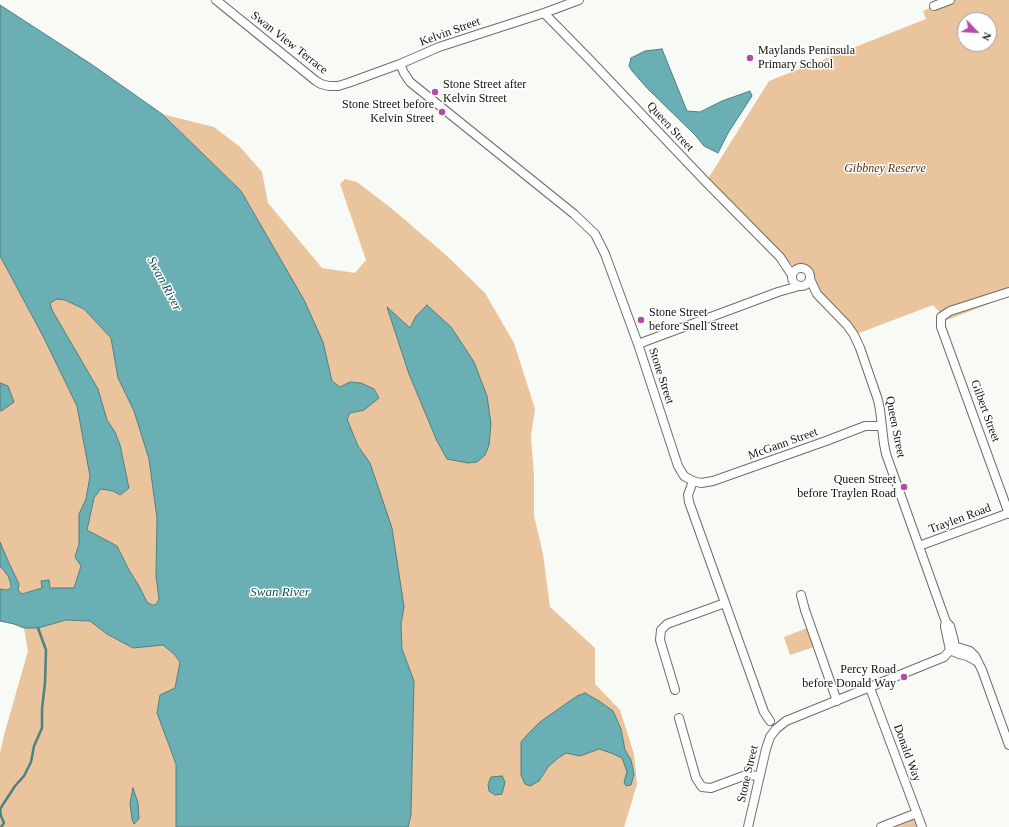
<!DOCTYPE html>
<html>
<head>
<meta charset="utf-8">
<style>
	body { margin:0 }
	#map { position:relative; width:1009px; height:827px; overflow:hidden; background:#f7faf5; font-family:Georgia,serif }
	canvas { display:block }
	.north { position:absolute; left:957px; top:12px; width:40px; height:40px; box-sizing:border-box; background:#fff; border:1px solid #a0a09f; border-radius:50%; rotate:115deg; font-size:11px; font-weight:700; line-height:16px; text-align:center; color:#111210 }
	.north::after { content:''; display:block; margin:auto; width:14px; height:18px; background:#b54aab; clip-path:polygon(50% 0,100% 100%,50% 72%,0 100%) }
</style>
</head>
<body>
<div id="map">
<canvas width="1009" height="827"></canvas>
<div class="north">N</div>
</div>
<script>
const ctx = document.querySelector('canvas').getContext('2d');
ctx.lineJoin = 'round';
function paint(path, color) {
  ctx.fillStyle = color;
  ctx.fill(path, 'evenodd');
}
function poly(rows) {
  const path = new Path2D();
  for (const r of rows) {
    if (r.length === 3) {
      path.moveTo(r[0] + r[2], r[1]);
      path.arc(r[0], r[1], r[2], 0, 2 * Math.PI);
      continue;
    }
    path.moveTo(r[0], r[1]);
    for (let i = 2; i < r.length; i += 2) path.lineTo(r[i], r[i + 1]);
  }
  return path;
}
function trace(path, color, width, dash) {
  ctx.strokeStyle = color;
  ctx.lineWidth = width;
  ctx.lineCap = dash ? 'butt' : 'round';
  ctx.setLineDash(dash || []);
  ctx.stroke(path);
}
function write(font, color, halo, rows, align = 'center') {
  ctx.font = font + ' Georgia,serif';
  ctx.lineWidth = 3;
  ctx.setLineDash([]);
  ctx.textBaseline = 'middle';
  ctx.strokeStyle = halo;
  ctx.fillStyle = color;
  for (const [text, x, y, turn = 0] of rows) {
    ctx.save();
    ctx.translate(x, y);
    ctx.rotate((+turn || 0) * Math.PI / 180);
    ctx.textAlign = isNaN(turn) ? turn : align;
    if (halo) ctx.strokeText(text, 0, 0);
    ctx.fillText(text, 0, 0);
    ctx.restore();
  }
}
const green = poly([
	[950,0,1009,0,1009,296,947,320,933,305,854,335,847,325,806,284,812,269,798,268,780,257,706,182,769,81,926,19,923,11,934,6],
	[965,20,989,20,989,44,965,44],
	[162,114,214,127,240,147,262,172,268,203,322,268,355,273,366,260,340,184,345,179,357,182,391,208,446,255,485,293,514,343,535,409,531,436,534,476,534,516,543,554,550,607,595,648,595,684,620,710,634,754,637,784,629,811,624,827,408,827,411,815,414,682,402,649,401,624,404,607,370,463,358,446,347,419,350,413,364,410,350,382,340,387,332,381,323,342,241,191],
	[0,256,43,336,77,406,90,476,86,499,79,514,79,544,75,557,81,566,74,588,50,588,41,581,43,588,22,594,18,590,19,584,9,563,0,542],
	[57,299,65,300,84,309,111,338,118,378,134,411,149,458,157,518,156,576,159,599,157,603,155,605,152,605,147,602,139,586,129,570,117,546,87,530,94,498,102,489,113,491,120,495,129,488,120,445,115,432,107,420,98,389,52,310,50,303],
	[0,567,3,569,8,576,10,581,10,589,6,590,0,589],
	[66,620,90,621,107,634,133,648,163,645,174,654,180,662,175,688,160,695,157,713,176,764,176,827,0,827,0,753,4,735,28,651,24,628,38,628],
	[807,628,814,647,790,655,784,637],
	[914,811,921,827,881,827]
]);
const water = poly([
	[0,5,91,64,162,114,241,191,304,300,323,342,332,381,340,387,350,382,361,383,374,389,379,398,364,410,350,413,347,419,358,446,370,463,392,528,404,607,401,624,402,649,414,681,411,815,408,827,176,827,176,764,157,713,160,695,175,688,180,662,174,654,163,645,133,648,107,634,90,621,66,620,38,628,24,628,14,624,0,621,0,589,6,590,10,589,11,586,10,581,8,576,3,569,0,567,0,542,9,563,19,584,18,590,22,594,42,588,41,581,49,580,50,588,74,588,81,566,75,557,79,544,79,514,86,499,90,476,77,406,43,336,0,256,0,5],
	[57,299,65,300,84,309,111,338,118,378,134,411,149,459,157,518,156,576,159,599,157,603,155,605,152,605,147,602,139,586,129,570,117,546,87,530,94,498,101,489,113,491,120,495,129,488,120,445,115,432,107,420,98,389,52,310,50,303,57,299],
	[662,49,687,111,700,112,722,101,750,91,752,96,728,133,718,153,704,146,695,135,648,89,632,71,629,66,631,58,645,51,662,49],
	[427,305,451,327,474,362,487,396,491,424,489,445,485,455,477,462,468,463,447,459,437,441,409,374,387,307,410,328,416,316,427,305],
	[0,383,8,386,14,402,3,410,0,411,0,383],
	[585,693,599,701,613,711,621,729,625,750,631,760,634,774,631,785,626,786,624,782,627,772,622,758,611,753,599,749,580,756,566,753,558,758,548,767,539,781,530,786,525,784,521,775,521,742,528,734,540,722,577,696,585,693],
	[502,776,505,782,502,794,495,795,489,791,488,784,491,777,502,776],
	[133,788,138,803,139,819,134,824,132,819,130,803,133,788]
]);
const stream = poly([
	[1,827,4,823,1,816,0,809,15,786,24,776,31,762,34,746,42,728,42,709,45,683,46,650,38,628]
]);
const minor = poly([
	[216,0,316,81,321,84,329,86,338,86,348,83,400,64,439,47,544,13,579,0],
	[934,6,950,0],
	[544,13,591,61,706,182,780,257,792,275],
	[400,64,404,73,410,82,574,214,595,234,605,254,638,344,678,466,684,476,693,481,701,483,713,481,826,441,865,426,882,426],
	[801,277,9],
	[810,279,817,294,847,325,854,335,860,348,878,400,880,410,884,444,886,454,946,622,950,626,954,641,954,646],
	[638,344,778,292,799,286],
	[693,481,688,495,689,502,764,712,770,721],
	[1009,514,941,327,941,317,950,311,1009,292],
	[919,546,1009,513],
	[801,595,805,610,837,701],
	[945,625,945,627,950,650,959,654,967,656,976,661],
	[954,646,970,651,975,656,982,670,1009,745],
	[870,688,922,827],
	[675,690,660,640,661,630,667,624,725,603],
	[679,718,696,778,702,787,711,788,746,775,759,776],
	[748,827,766,749,770,737,776,729,786,721,944,657,954,646],
	[881,827,917,813]
]);
const markers = [
	[750,58,4,"#b54aab"],
	[435,92,4,"#b54aab"],
	[442,112,4,"#b54aab"],
	[641,320,4,"#b54aab"],
	[904,487,4,"#b54aab"],
	[904,677,4,"#b54aab"]
];
const streetNames = [
	["Kelvin Street",450,32,-20],
	["Swan View Terrace",289,43,38],
	["Queen Street",670,127,47],
	["Stone Street",661,376,72],
	["Gilbert Street",985,411,70],
	["Queen Street",895,427,79],
	["McGann Street",783,444,-20],
	["Traylen Road",960,519,-20],
	["Donald Way",907,753,70],
	["Stone Street",748,774,-77]
];
const poiNames = [
	["Maylands Peninsula",758,51],
	["Primary School",758,65],
	["Stone Street after",443,85],
	["Kelvin Street",443,99],
	["Stone Street before",434,105,"right"],
	["Kelvin Street",434,119,"right"],
	["Stone Street",649,313],
	["before Snell Street",649,327],
	["Queen Street",896,480,"right"],
	["before Traylen Road",896,494,"right"],
	["Percy Road",896,670,"right"],
	["before Donald Way",896,684,"right"]
];
const parkNames = [
	["Gibbney Reserve",885,169]
];
const waterNames = [
	["Swan River",164,284,62],
	["Swan River",280,593]
];
paint(green, '#e9c49c');
paint(water, '#69afb3');
trace(water, '#4f8082', 1);
trace(stream, '#4f8082', 2.5);
trace(minor, '#6c6e6a', 10);
trace(minor, '#fff', 8);
for (const [x, y, r, color] of markers) {
  const dot = new Path2D();
  dot.arc(x, y, r, 0, 2 * Math.PI);
  ctx.fillStyle = color;
  ctx.fill(dot);
  trace(dot, '#fff', 1.5);
}
write('12px', '#111210', '#fff', streetNames);
write('12px', '#111210', '#fff', poiNames, 'left');
write('italic 12px', '#4e3413', '#fff', parkNames);
write('italic 13px', '#135154', '#fff', waterNames);
</script>
</body>
</html>
